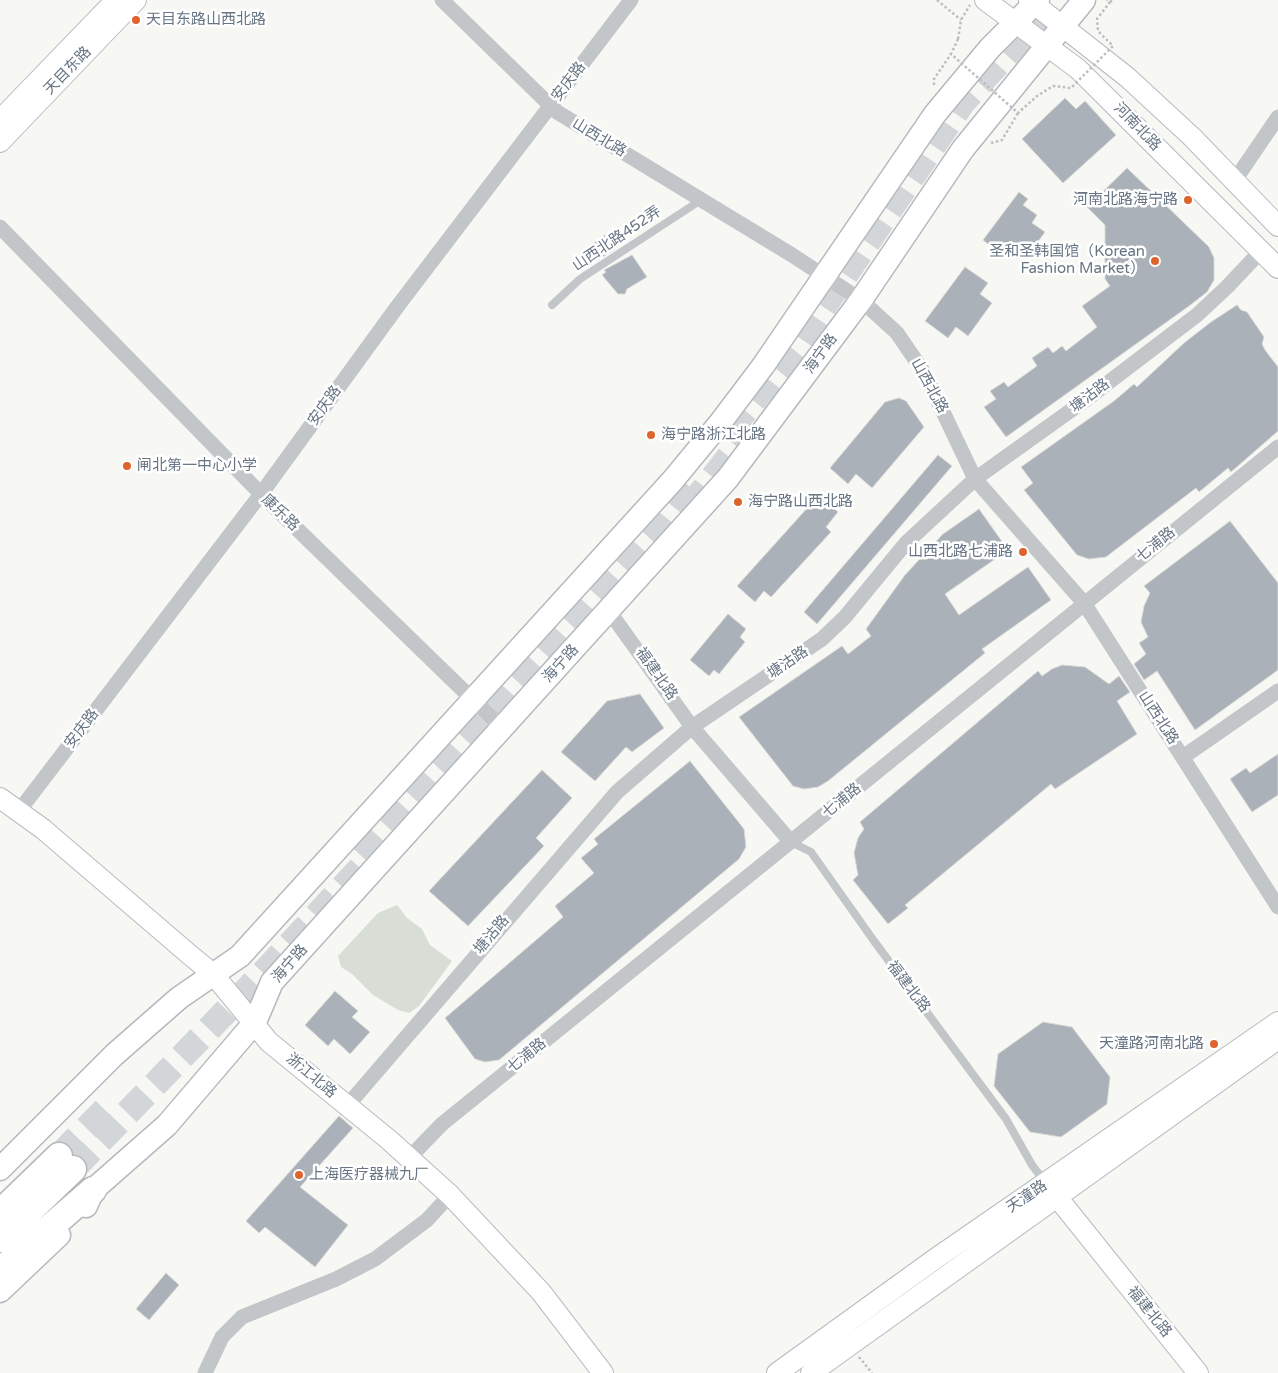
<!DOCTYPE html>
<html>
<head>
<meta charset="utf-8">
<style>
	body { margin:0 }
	canvas { display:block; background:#f7f7f4 }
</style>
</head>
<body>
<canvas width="1278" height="1373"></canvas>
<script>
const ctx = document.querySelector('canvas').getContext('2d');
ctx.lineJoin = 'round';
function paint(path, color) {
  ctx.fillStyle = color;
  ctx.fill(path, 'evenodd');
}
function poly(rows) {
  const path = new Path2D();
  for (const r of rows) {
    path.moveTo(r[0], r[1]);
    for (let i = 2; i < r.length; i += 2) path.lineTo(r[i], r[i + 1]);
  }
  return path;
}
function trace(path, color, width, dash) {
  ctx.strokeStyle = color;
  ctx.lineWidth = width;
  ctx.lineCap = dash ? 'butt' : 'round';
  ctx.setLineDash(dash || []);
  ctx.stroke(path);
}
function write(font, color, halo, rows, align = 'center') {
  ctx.font = font + ' "Varela Round","Noto Sans SC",sans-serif';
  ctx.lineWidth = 5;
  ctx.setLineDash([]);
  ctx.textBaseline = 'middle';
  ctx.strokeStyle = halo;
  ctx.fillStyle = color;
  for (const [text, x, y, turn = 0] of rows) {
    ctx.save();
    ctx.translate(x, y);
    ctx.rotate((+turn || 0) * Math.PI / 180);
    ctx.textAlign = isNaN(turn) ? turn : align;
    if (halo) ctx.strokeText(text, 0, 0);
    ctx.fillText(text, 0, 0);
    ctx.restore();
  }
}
const green = poly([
	[397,905,407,918,422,929,430,945,452,961,419,1006,409,1013,398,1010,373,995,352,974,341,967,338,956,378,913]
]);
const building = poly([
	[1065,98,1076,109,1085,101,1116,135,1063,183,1022,139,1065,98],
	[1127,168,1209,247,1214,258,1214,280,1207,292,1189,306,1006,437,984,407,996,399,990,391,1004,382,1008,387,1037,366,1032,358,1048,347,1053,353,1062,346,1066,351,1097,327,1082,306,1110,286,1105,279,1105,225,1087,207,1127,168],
	[1019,192,1028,199,1023,205,1037,215,1032,223,1045,232,1028,255,1015,246,1010,253,1000,245,996,250,983,240,1019,192],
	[605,235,615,249,598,260,589,246,605,235],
	[632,255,647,277,627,289,625,294,618,294,602,275,606,272,604,270,632,255],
	[965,267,988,283,980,294,992,303,968,336,956,327,948,338,925,321,965,267],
	[1237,305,1241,310,1247,312,1264,337,1262,344,1265,350,1278,367,1278,431,1231,472,1228,468,1199,492,1196,488,1106,557,1089,559,1077,555,1024,490,1033,483,1021,467,1114,401,1134,384,1137,387,1184,343,1211,322,1237,305],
	[899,398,906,401,924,427,872,488,856,474,848,484,830,468,885,402,899,398],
	[938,455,952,466,817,624,804,612,938,455],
	[819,495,838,512,826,527,831,532,771,597,764,591,755,602,737,586,819,495],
	[979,509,1008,550,945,594,959,615,1028,567,1051,600,982,649,985,653,828,781,818,787,804,789,793,786,739,717,842,646,848,654,871,636,866,629,905,575,943,534,979,509],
	[1230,521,1278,583,1278,670,1195,730,1157,671,1144,680,1134,664,1146,654,1139,643,1148,637,1141,622,1144,606,1150,593,1144,586,1230,521],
	[728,614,746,629,740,637,745,642,719,674,714,670,709,676,690,660,728,614],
	[1062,665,1085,667,1109,684,1119,676,1130,692,1117,701,1137,734,1055,789,1051,784,905,905,908,908,888,924,853,880,858,875,854,853,858,838,864,829,860,822,1038,671,1042,676,1052,669,1062,665],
	[640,694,664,728,632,752,626,747,595,781,561,752,607,701,640,694],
	[1278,754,1278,795,1252,812,1230,779,1246,768,1250,773,1278,754],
	[690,761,744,829,746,847,739,859,499,1060,485,1062,475,1059,445,1018,563,917,555,906,594,873,581,858,598,844,594,839,690,761],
	[542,770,572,798,536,838,544,846,468,926,429,891,542,770],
	[335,991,358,1011,352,1017,370,1032,350,1054,334,1039,328,1046,305,1025,335,991],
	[1043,1022,1072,1027,1110,1077,1107,1104,1061,1137,1030,1132,994,1086,998,1054,1043,1022],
	[339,1116,353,1128,300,1187,348,1225,315,1267,265,1227,259,1233,246,1221,339,1116],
	[166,1273,179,1285,149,1320,136,1309,166,1273]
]);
const highwayTunnel = poly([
	[729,431,795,349,963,102,1056,0],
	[689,508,759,419],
	[356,851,662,516,693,477],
	[59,1156,108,1107],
	[73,1169,269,967,383,844]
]);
const path = poly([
	[937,0,961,20],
	[1110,2,1113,0],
	[958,39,961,20,970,5],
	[934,85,934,79,951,54],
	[991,143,1002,140,1018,113],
	[859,1357,872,1373]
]);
const lane = poly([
	[552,305,580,279,701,200],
	[791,842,811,852,874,941,1006,1119,1032,1165,1045,1182]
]);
const street = poly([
	[442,0,557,112,792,255,861,300,897,333,925,374,975,479,1084,603,1278,907],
	[1235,180,1278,117],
	[0,227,261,494,503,729],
	[609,611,692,727,791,842],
	[1183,757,1278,691],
	[19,811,261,494,397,307,631,0],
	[347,1106,617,792,692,727,822,639,845,617,906,543,975,479,1084,401,1197,315,1227,287,1261,251],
	[409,1158,442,1124,1278,447],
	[205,1373,222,1337,242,1317,336,1279,375,1259,427,1220,450,1195]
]);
const secondary = poly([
	[985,0,1078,69,1278,268],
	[1029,0,1127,77,1192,137,1278,226],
	[0,120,116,0],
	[0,142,136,0],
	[0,798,43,829,190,955,213,974,269,1042,388,1139,450,1195,541,1292,603,1373],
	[1049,1187,1198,1373],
	[777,1373,935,1259,1278,1022],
	[811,1373,1278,1039]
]);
const primary = poly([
	[0,1169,114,1055,179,998,240,956,673,480,720,423,763,366,935,114,990,48,1038,0],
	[86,1206,93,1190,167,1125,255,1022,272,982,728,478,861,300,963,149,1084,0],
	[0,1291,59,1235]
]);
const highway = poly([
	[0,1213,59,1156],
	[0,1239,73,1169],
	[0,1271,93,1190]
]);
const pathBridge = poly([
	[958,39,951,54,1018,113,1037,96,1053,86,1071,88,1113,46,1098,31,1097,19,1110,2,1107,0]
]);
const markers = [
	[136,20,5,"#de632c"],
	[1188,200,5,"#de632c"],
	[1155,261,5,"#de632c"],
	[651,435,5,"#de632c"],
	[127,466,5,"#de632c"],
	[738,502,5,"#de632c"],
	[1023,552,5,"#de632c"],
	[1214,1044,5,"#de632c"],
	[299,1175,5,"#de632c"]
];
const poiNames = [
	["天目东路山西北路",146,20],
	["河南北路海宁路",1178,200,"right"],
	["圣和圣韩国馆（Korean",1145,252,"right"],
	["Fashion Market）",1145,269,"right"],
	["海宁路浙江北路",661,435],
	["闸北第一中心小学",137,466],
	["海宁路山西北路",748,502],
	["山西北路七浦路",1013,552,"right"],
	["天潼路河南北路",1204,1044,"right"],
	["上海医疗器械九厂",309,1175]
];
const streetNames = [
	["天目东路",68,71,-46],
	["安庆路",569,82,-53],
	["河南北路",1137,127,46],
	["山西北路",599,138,31],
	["山西北路452弄",617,239,-34],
	["海宁路",821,354,-54],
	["山西北路",929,386,61],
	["塘沽路",1090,396,-37],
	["安庆路",325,406,-54],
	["康乐路",280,513,44],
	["七浦路",1156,545,-39],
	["塘沽路",788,663,-34],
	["海宁路",561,664,-48],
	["福建北路",656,674,55],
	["山西北路",1158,718,57],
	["安庆路",82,729,-53],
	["七浦路",842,801,-39],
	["塘沽路",492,935,-50],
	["海宁路",290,964,-49],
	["福建北路",908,987,53],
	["七浦路",527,1056,-39],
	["浙江北路",311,1076,40],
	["天潼路",1027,1197,-34],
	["福建北路",1149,1312,51]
];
paint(green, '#d8ded5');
paint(building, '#abb1b8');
trace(building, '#d8d8d6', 1);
trace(highwayTunnel, '#d3d6d8', 26, [26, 13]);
trace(secondary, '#b7bbc0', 22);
trace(primary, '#b5b9bd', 25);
trace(highway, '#b5b8bb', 29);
trace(path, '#bcbec0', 2.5, [2.5, 2.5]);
trace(lane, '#c2c6c9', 8);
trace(street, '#c2c6c9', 15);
trace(secondary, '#fff', 20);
trace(primary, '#fff', 22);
trace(highway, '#fff', 26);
trace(pathBridge, '#bcbec0', 2.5, [2.5, 2.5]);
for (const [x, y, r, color] of markers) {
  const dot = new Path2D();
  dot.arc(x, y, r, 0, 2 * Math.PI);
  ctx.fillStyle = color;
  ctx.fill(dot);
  trace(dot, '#fff', 2);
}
write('15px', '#677584', '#fff', poiNames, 'left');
write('15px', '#677584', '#fff', streetNames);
</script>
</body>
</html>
